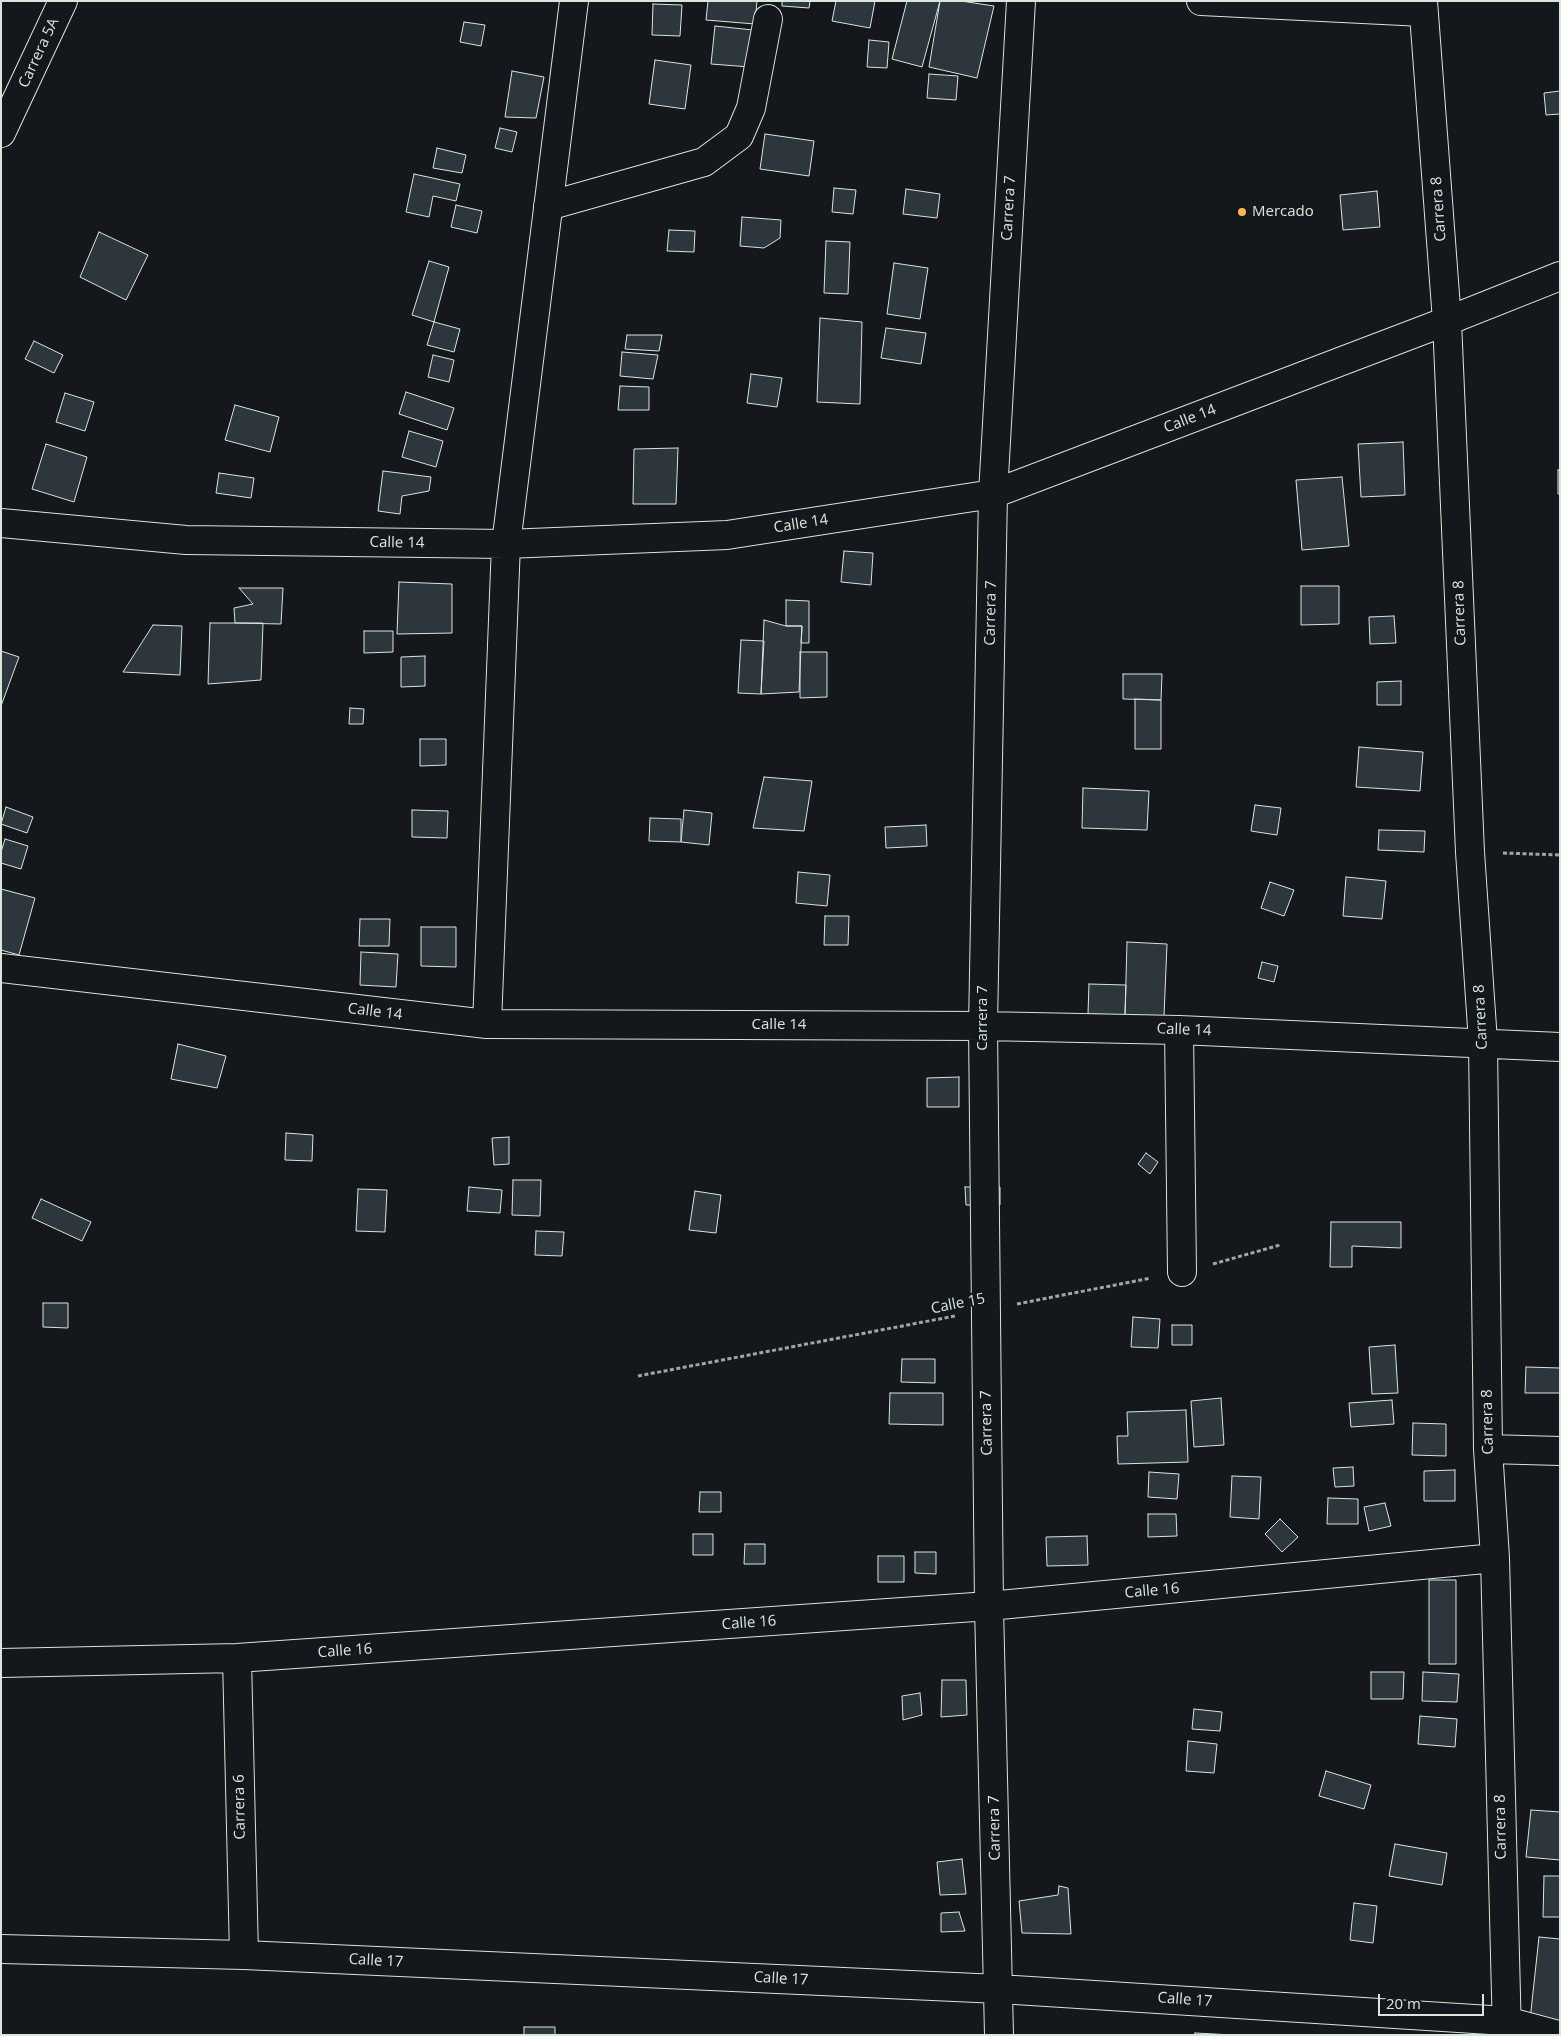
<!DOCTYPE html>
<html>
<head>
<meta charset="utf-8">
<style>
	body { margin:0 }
	#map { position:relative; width:1561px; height:2036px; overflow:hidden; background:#14181c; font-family:"Open Sans",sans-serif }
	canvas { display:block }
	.frame { position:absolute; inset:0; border:2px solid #d8e6dc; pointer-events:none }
	.scale { position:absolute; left:1378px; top:1994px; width:106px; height:22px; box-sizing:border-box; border:2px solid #d8e6dc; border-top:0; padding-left:6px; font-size:15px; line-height:18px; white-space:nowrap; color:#d8e6dc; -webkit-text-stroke:4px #14181c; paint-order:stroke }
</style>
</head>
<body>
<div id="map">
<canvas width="1561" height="2036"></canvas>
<div class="frame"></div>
<div class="scale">20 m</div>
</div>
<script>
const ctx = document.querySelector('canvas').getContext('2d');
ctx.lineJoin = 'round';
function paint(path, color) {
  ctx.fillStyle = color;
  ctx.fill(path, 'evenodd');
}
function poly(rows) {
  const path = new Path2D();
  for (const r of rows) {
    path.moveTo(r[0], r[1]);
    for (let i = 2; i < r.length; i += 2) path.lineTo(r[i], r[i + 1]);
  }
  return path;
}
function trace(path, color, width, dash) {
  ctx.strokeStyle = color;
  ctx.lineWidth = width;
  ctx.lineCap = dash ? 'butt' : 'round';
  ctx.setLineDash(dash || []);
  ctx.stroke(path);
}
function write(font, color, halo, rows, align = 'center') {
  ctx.font = font + ' "Open Sans",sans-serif';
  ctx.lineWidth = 4;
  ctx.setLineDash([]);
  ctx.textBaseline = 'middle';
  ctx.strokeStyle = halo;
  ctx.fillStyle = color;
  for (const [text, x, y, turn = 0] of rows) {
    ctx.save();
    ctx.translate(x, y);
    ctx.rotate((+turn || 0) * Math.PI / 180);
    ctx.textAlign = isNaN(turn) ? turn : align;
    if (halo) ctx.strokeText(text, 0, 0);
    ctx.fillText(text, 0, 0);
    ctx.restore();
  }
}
const building = poly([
	[708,1,757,1,755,24,706,20,708,1],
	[782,1,810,1,809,8,782,6,782,1],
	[836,1,875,1,870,28,832,21,836,1],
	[907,1,940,1,922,67,892,59,907,1],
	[940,1,961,1,994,6,977,78,929,67,940,1],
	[653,4,682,5,680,36,652,35,653,4],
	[464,22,485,25,481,46,460,42,464,22],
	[715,26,753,30,750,67,711,64,715,26],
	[869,40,889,42,887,68,867,67,869,40],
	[655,60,691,65,685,109,649,104,655,60],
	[512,71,544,77,536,118,505,117,512,71],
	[929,74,958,76,956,100,927,98,929,74],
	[1560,91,1560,114,1546,115,1544,93,1560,91],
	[500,128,517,132,512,152,495,148,500,128],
	[765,134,814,141,809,176,760,169,765,134],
	[437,148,466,155,462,173,433,168,437,148],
	[414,174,460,184,456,201,433,196,429,217,406,212,414,174],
	[834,188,856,190,853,214,832,212,834,188],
	[906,189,940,194,937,218,903,214,906,189],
	[1377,191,1380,227,1343,230,1340,195,1377,191],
	[456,205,482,211,477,233,451,227,456,205],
	[742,217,781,220,780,238,764,248,740,246,742,217],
	[669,230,695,231,694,252,667,251,669,230],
	[99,232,148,255,126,300,80,277,99,232],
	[826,241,850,242,848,294,824,293,826,241],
	[429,261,449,267,434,322,412,315,429,261],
	[894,263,928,268,920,319,887,314,894,263],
	[820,318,862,322,860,404,817,402,820,318],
	[434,322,460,329,454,352,427,345,434,322],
	[886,328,926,333,921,364,881,358,886,328],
	[627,335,662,335,659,351,625,349,627,335],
	[34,341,63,355,54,373,25,359,34,341],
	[622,352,658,355,653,379,620,376,622,352],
	[433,355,454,360,449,382,428,377,433,355],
	[751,374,782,378,777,407,747,403,751,374],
	[620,386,649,387,649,410,618,410,620,386],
	[406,392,454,408,447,430,399,414,406,392],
	[65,393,94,402,85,431,56,422,65,393],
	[235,405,279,417,270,452,225,440,235,405],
	[409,431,443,441,436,467,402,457,409,431],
	[1403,442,1405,495,1361,497,1358,444,1403,442],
	[46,444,87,457,74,502,32,489,46,444],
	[678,448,676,504,633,504,634,449,678,448],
	[1558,470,1560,470,1560,494,1558,494,1558,470],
	[383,471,431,477,429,491,402,496,400,514,378,511,383,471],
	[219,473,254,478,251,498,216,493,219,473],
	[1342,477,1349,546,1302,550,1296,480,1342,477],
	[844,551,873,553,871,585,841,582,844,551],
	[399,582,452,584,452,633,397,634,399,582],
	[1301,586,1339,586,1339,624,1301,625,1301,586],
	[239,588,283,588,281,624,235,623,234,608,253,604,239,588],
	[786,600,809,601,809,643,801,643,802,626,786,626,786,600],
	[1394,616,1396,643,1370,644,1369,617,1394,616],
	[764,620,786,626,802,626,799,692,761,694,764,620],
	[210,623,263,623,261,680,208,684,210,623],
	[153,625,182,626,180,675,123,672,153,625],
	[364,631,393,631,393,652,364,653,364,631],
	[741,640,764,641,761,694,738,693,741,640],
	[1,651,19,657,1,706,1,651],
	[800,652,827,652,827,697,800,698,800,652],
	[425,656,425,686,401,687,401,657,425,656],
	[1123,674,1162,674,1161,700,1123,699,1123,674],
	[1401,681,1401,705,1377,705,1377,682,1401,681],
	[1135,699,1161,700,1161,749,1135,749,1135,699],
	[350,708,364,709,363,724,349,724,350,708],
	[420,739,446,739,446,765,420,766,420,739],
	[1359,747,1423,752,1420,791,1356,787,1359,747],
	[764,777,812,781,804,831,753,828,764,777],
	[1083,788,1149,791,1147,830,1082,828,1083,788],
	[1255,805,1281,808,1277,835,1251,831,1255,805],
	[6,807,33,817,27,833,1,824,6,807],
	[412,810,448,811,447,838,412,837,412,810],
	[684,810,712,813,709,845,681,842,684,810],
	[650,818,681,819,681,842,649,841,650,818],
	[926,825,927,846,886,848,885,827,926,825],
	[1379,830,1425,831,1424,852,1378,850,1379,830],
	[5,839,28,846,21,869,1,863,1,852,5,839],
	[798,872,830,875,827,906,796,903,798,872],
	[1346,877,1386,881,1382,919,1343,916,1346,877],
	[1270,882,1294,890,1284,916,1261,908,1270,882],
	[1,889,35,898,19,955,1,950,1,889],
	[825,916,849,916,848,945,824,945,825,916],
	[360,919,390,919,389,946,359,946,360,919],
	[421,927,456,927,456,967,421,966,421,927],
	[1127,942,1167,944,1164,1016,1125,1015,1127,942],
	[361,952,398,954,396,987,360,985,361,952],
	[1262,962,1278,966,1274,982,1258,978,1262,962],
	[1089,984,1126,985,1125,1015,1088,1014,1089,984],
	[178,1044,226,1056,217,1088,171,1079,178,1044],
	[959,1077,959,1107,927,1107,927,1078,959,1077],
	[286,1133,313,1135,312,1161,285,1160,286,1133],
	[509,1137,509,1164,494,1165,492,1138,509,1137],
	[1146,1153,1158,1162,1150,1174,1138,1164,1146,1153],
	[513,1180,541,1180,540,1216,512,1215,513,1180],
	[469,1187,502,1190,500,1213,467,1211,469,1187],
	[965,1187,1000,1187,1000,1205,966,1205,965,1187],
	[358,1189,387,1190,385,1232,356,1231,358,1189],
	[695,1191,721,1195,716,1233,689,1230,695,1191],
	[41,1199,91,1222,82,1241,32,1218,41,1199],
	[1331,1222,1401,1222,1401,1248,1352,1246,1352,1267,1330,1267,1331,1222],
	[536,1231,564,1232,562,1256,535,1255,536,1231],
	[43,1303,68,1303,68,1328,43,1327,43,1303],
	[1133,1317,1160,1319,1158,1348,1131,1347,1133,1317],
	[1172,1325,1192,1325,1192,1345,1172,1345,1172,1325],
	[1395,1345,1398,1393,1372,1394,1369,1347,1395,1345],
	[902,1359,935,1359,935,1383,901,1382,902,1359],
	[1526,1367,1560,1368,1560,1393,1525,1393,1526,1367],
	[890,1393,943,1393,943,1425,889,1424,890,1393],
	[1221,1398,1224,1445,1194,1447,1191,1401,1221,1398],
	[1392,1400,1394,1424,1351,1427,1349,1403,1392,1400],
	[1186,1410,1188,1462,1118,1464,1117,1436,1128,1436,1127,1412,1186,1410],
	[1413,1423,1446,1424,1446,1456,1412,1455,1413,1423],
	[1353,1467,1354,1486,1335,1487,1333,1468,1353,1467],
	[1455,1470,1455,1501,1424,1501,1424,1471,1455,1470],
	[1149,1472,1179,1474,1177,1499,1148,1497,1149,1472],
	[1232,1476,1261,1477,1259,1519,1230,1517,1232,1476],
	[700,1492,721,1492,721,1512,699,1512,700,1492],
	[1328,1498,1358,1499,1358,1524,1327,1524,1328,1498],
	[1385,1503,1391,1526,1369,1531,1364,1507,1385,1503],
	[1148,1514,1176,1514,1177,1536,1148,1537,1148,1514],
	[1280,1519,1298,1537,1282,1552,1265,1534,1280,1519],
	[693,1534,713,1534,713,1555,693,1555,693,1534],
	[1087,1536,1088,1565,1047,1566,1046,1537,1087,1536],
	[745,1544,765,1544,765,1564,744,1564,745,1544],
	[915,1552,936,1552,936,1574,915,1573,915,1552],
	[878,1556,904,1556,904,1582,878,1582,878,1556],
	[1429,1580,1456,1580,1456,1664,1429,1664,1429,1580],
	[1371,1672,1404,1672,1403,1699,1371,1699,1371,1672],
	[1423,1672,1459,1674,1457,1702,1422,1701,1423,1672],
	[942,1680,966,1680,967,1715,941,1717,942,1680],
	[920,1693,922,1715,903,1720,902,1696,920,1693],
	[1194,1709,1222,1712,1220,1731,1192,1729,1194,1709],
	[1420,1716,1457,1719,1455,1747,1418,1744,1420,1716],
	[1188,1741,1217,1744,1214,1773,1186,1771,1188,1741],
	[1326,1771,1371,1785,1364,1809,1319,1796,1326,1771],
	[1531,1810,1560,1812,1560,1860,1526,1857,1531,1810],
	[1395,1844,1447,1853,1442,1885,1389,1876,1395,1844],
	[962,1859,966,1894,940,1895,937,1862,962,1859],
	[1544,1876,1560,1876,1560,1917,1543,1917,1544,1876],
	[1059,1886,1068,1888,1071,1934,1022,1933,1019,1901,1058,1895,1059,1886],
	[1354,1903,1377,1906,1373,1943,1350,1940,1354,1903],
	[959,1912,965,1931,941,1932,941,1913,959,1912],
	[1539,1937,1560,1939,1560,2023,1530,2020,1539,1937],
	[524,2027,555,2027,555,2035,524,2035,524,2027],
	[1195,2033,1233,2035,1195,2035,1195,2033]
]);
const path = poly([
	[1503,853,1560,855],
	[1213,1264,1280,1245],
	[1017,1304,1151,1278],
	[638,1376,955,1316]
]);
const minor = poly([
	[1201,1,1423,12],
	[1423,1,1447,321,1470,852,1483,1042,1488,1449,1495,1558,1507,2035],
	[1,133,63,1],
	[548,206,704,162,739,136,751,108,768,19],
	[1,523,186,540,506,544,727,535,993,494,1447,321,1560,276],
	[1,968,487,1024,983,1026,1179,1030,1560,1047],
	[487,1024,506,544,574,1],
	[1179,1030,1182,1272],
	[1488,1449,1560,1451],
	[237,1658,244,1955],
	[1,1663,237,1658,989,1606,1495,1558],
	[1,1949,244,1955,999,1989,1506,2021,1558,2035],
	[999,2035,989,1606,983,1026,993,494,1021,1]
]);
const markers = [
	[1242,212,5,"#ffb74d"]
];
const streetNames = [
	["Carrera 5A",39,53,-65],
	["Carrera 7",1009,208,-87],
	["Carrera 8",1439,209,-94],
	["Calle 14",1190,419,-21],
	["Calle 14",801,524,-9],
	["Calle 14",397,543,1],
	["Carrera 7",991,613,-89],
	["Carrera 8",1460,613,-92],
	["Calle 14",375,1012,7],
	["Carrera 8",1481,1017,-93],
	["Carrera 7",983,1018,-90],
	["Calle 14",779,1025],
	["Calle 14",1184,1030,2],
	["Calle 15",958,1304,-11],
	["Carrera 8",1488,1422,-91],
	["Carrera 7",987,1423,-91],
	["Calle 16",1152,1591,-5],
	["Calle 16",749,1623,-4],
	["Calle 16",345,1651,-4],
	["Carrera 6",240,1807,-91],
	["Carrera 8",1501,1827,-91],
	["Carrera 7",995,1828,-91],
	["Calle 17",376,1961,3],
	["Calle 17",781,1979,3],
	["Calle 17",1185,2000,4]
];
const poiNames = [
	["Mercado",1252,212]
];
paint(building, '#2c363c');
trace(building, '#d8e6dc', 1);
trace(minor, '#d8e6dc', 30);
trace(path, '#9da8a2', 3, [4, 2.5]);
trace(minor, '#14181c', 28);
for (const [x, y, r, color] of markers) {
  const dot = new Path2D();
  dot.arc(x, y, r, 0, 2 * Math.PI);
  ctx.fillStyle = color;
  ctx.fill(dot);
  trace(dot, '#14181c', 2);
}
write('15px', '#d8e6dc', '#14181c', streetNames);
write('15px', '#d8e6dc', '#14181c', poiNames, 'left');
</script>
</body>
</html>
